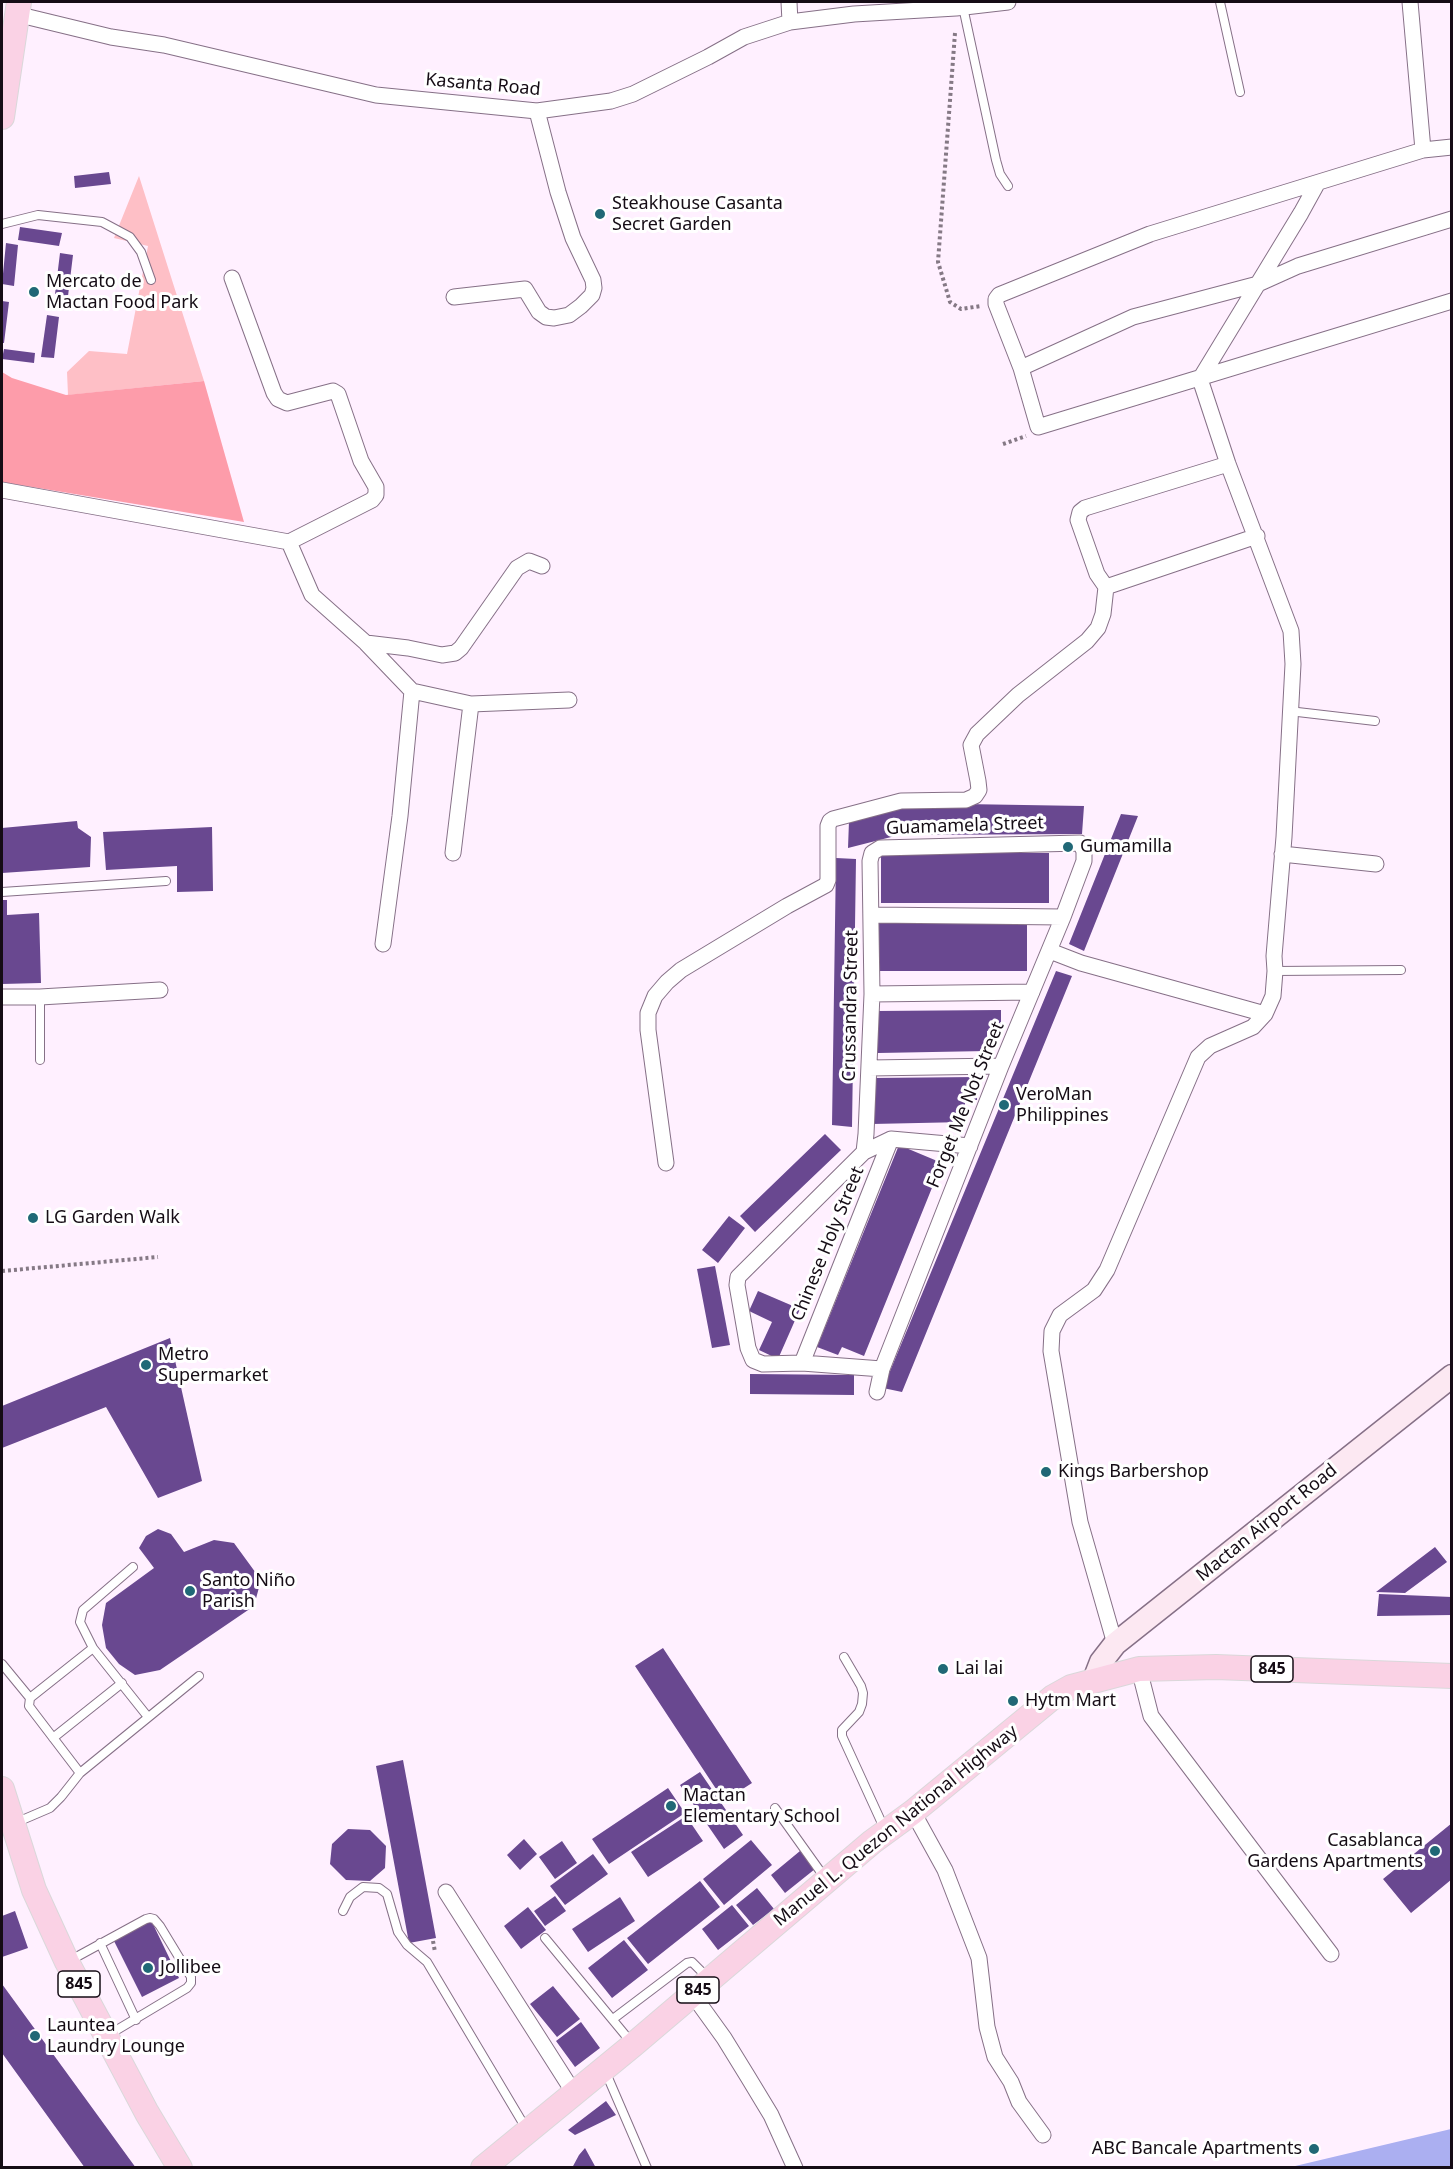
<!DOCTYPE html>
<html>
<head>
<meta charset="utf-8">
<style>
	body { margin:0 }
	#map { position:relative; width:1453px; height:2169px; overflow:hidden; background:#fff0ff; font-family:"Noto Sans",sans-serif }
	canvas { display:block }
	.frame { position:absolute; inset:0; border:3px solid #150c15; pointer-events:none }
</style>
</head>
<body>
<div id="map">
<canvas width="1453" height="2169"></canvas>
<div class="frame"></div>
</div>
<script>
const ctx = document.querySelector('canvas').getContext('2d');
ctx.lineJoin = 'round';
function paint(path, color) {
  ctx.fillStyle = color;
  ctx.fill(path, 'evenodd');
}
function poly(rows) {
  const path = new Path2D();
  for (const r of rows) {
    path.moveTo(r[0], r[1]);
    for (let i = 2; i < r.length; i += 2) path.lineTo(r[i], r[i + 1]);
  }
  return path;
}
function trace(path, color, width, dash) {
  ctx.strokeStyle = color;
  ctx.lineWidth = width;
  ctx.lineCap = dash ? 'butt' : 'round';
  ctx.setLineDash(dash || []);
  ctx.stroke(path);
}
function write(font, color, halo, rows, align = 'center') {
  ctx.font = font + ' "Noto Sans",sans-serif';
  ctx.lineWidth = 6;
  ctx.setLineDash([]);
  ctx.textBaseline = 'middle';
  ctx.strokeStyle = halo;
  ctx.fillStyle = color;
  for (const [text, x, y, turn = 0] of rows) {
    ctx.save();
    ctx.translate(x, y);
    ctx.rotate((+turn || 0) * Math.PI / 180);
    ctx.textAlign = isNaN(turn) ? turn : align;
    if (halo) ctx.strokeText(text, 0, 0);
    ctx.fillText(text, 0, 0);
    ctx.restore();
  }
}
const green = poly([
	[139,176,204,381,68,395,67,372,89,351,127,354,148,246,114,238]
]);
const forest = poly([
	[2,372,12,378,66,395,204,381,244,522,2,482]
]);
const water = poly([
	[1451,2129,1451,2167,1291,2167]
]);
const building = poly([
	[109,172,111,184,75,188,74,176],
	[20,227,62,233,59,246,18,240],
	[6,243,18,245,14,286,2,284],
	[60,253,73,255,68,296,55,294],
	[2,301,9,302,4,343,2,343],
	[47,315,59,317,54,358,41,357],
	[4,349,35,353,34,363,2,359],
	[903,803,1084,806,1082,834,899,835,848,848,849,821],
	[1121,814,1138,816,1084,951,1069,944],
	[77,821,78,828,91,837,90,867,2,873,2,828],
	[212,827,213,891,177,892,177,866,106,870,103,832],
	[881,853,1049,853,1049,903,881,903],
	[836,858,856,859,852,1127,832,1125],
	[2,900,7,900,7,915,39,913,41,983,2,984],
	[878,922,1027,923,1027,971,877,971],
	[1056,971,1072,976,902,1392,883,1388],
	[1001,1010,1001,1031,987,1031,987,1051,878,1053,878,1011],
	[977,1077,977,1100,965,1100,965,1122,872,1124,872,1078],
	[825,1134,841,1150,755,1232,740,1216],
	[899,1145,942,1163,864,1356,842,1347,838,1355,817,1347],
	[729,1216,745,1228,718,1263,702,1250],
	[715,1266,730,1345,712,1348,697,1269],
	[758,1291,800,1309,778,1359,759,1350,772,1322,749,1311],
	[170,1338,202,1481,158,1498,106,1407,2,1448,2,1406],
	[750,1374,854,1375,854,1395,750,1394],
	[158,1529,171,1534,184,1552,214,1540,234,1543,261,1580,254,1606,160,1670,135,1675,119,1664,106,1648,102,1625,106,1603,154,1568,139,1548,146,1536],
	[1435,1547,1447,1562,1405,1593,1376,1592],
	[1379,1594,1452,1597,1452,1615,1377,1616],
	[663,1648,752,1783,724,1801,635,1666],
	[403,1760,436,1938,409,1943,376,1766],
	[700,1772,743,1835,724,1849,680,1785],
	[668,1788,685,1813,609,1864,592,1839],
	[686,1816,703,1841,648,1877,631,1852],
	[1452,1823,1452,1879,1411,1913,1383,1879],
	[348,1829,370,1830,386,1846,385,1868,370,1881,346,1880,330,1864,332,1844],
	[524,1839,537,1854,520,1870,507,1855],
	[751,1840,772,1865,724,1905,703,1879],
	[562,1841,577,1863,555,1879,539,1857],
	[800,1851,815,1869,785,1893,771,1875],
	[593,1854,608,1874,565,1905,550,1886],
	[700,1881,720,1907,648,1964,627,1938],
	[757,1888,774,1909,753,1925,736,1905],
	[555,1896,566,1911,545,1926,534,1911],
	[620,1897,635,1921,588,1952,572,1929],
	[732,1905,749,1926,718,1950,702,1929],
	[528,1907,546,1930,521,1949,504,1926],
	[15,1911,28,1948,2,1957,2,1916],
	[151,1920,179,1978,142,1997,113,1939],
	[624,1940,648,1970,612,1998,588,1968],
	[2,1984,136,2168,85,2168,2,2053],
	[553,1986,580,2019,557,2037,530,2004],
	[581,2022,600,2048,575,2067,556,2041],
	[606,2101,616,2115,575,2135,568,2130],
	[585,2148,596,2168,572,2168,579,2155]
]);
const path = poly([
	[955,33,938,262,950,302,961,309,981,306],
	[1003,444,1026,436],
	[2,1271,158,1257],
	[433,1941,435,1952]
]);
const lane = poly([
	[1220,2,1240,92],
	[963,7,996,160,1000,174,1008,186],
	[2,224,38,215,102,222,130,237,141,252,151,280],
	[1289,711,1375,721],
	[2,892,166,881],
	[1275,971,1401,970],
	[40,997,40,1060],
	[133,1567,83,1610,80,1622,93,1648,148,1717],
	[844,1657,861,1686,863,1693,862,1704,859,1712,842,1730,842,1736,885,1830],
	[2,1664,30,1698],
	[53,1738,122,1683],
	[80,1773,35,1714,29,1706,30,1698,93,1648],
	[775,1808,825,1878],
	[15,1823,50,1808,61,1797,80,1773,199,1676],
	[343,1911,350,1897,363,1887,379,1888,387,1894,398,1932,407,1945,427,1962,527,2130],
	[545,1938,631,2042],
	[100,1943,136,2020],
	[69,1961,146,1919,150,1918,154,1919,160,1926,191,1977,191,1983,187,1988,110,2034],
	[613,2019,687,1963,692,1962,707,1977],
	[606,2073,647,2168]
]);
const street = poly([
	[789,2,790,22],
	[1410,2,1423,150],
	[16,14,111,37,164,45,376,95,537,111,611,101,633,94,708,57,744,37,790,22,854,14,956,8,1008,2],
	[1452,147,1423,150,1150,234,999,295,996,299,996,304,1021,368,1038,427,1452,301],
	[454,297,525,289,539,312,546,317,554,318,569,315,581,306,592,295,594,288,593,280,573,238,558,192,537,111],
	[1021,368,1133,317,1258,284,1298,266,1452,219],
	[1228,464,1085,508,1080,512,1078,520,1097,574,1106,587,1257,536],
	[2,490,289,542,372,500,376,495,376,487,361,461,338,394,333,391,287,403,278,399,274,393,232,278],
	[289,542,312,595,366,643,412,691,471,704,453,853],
	[366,643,408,648,442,655,455,653,461,648,517,568,529,561,542,566],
	[471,704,569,700],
	[1282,854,1376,864],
	[872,915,1063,917],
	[383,944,400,816,412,691],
	[1050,951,1081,963,1265,1014],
	[872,994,1032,992],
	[2,997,40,997,160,990],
	[869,1068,1001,1066],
	[864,1152,866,1134,872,994,870,861,872,853,880,848,1080,843,1084,851,1084,861,1063,917,1001,1066,882,1369,877,1392],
	[666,1163,648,1030,648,1013,655,996,667,982,681,970,787,906,826,885,828,880,828,826,830,821,833,819,901,801,966,800,975,796,979,790,978,781,971,745,977,734,1018,695,1087,641,1098,628,1103,614,1106,587],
	[802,1363,891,1139],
	[882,1369,802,1363,763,1364,753,1360,748,1348,737,1285,738,1277,864,1152,891,1139,970,1146],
	[1115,1644,1080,1522,1051,1351,1052,1331,1060,1315,1094,1290,1107,1270,1198,1057,1210,1046,1253,1027,1265,1014,1273,996,1275,971,1274,956,1284,837,1293,664,1291,631,1228,464,1200,379,1301,213,1317,184],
	[1139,1669,1151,1716,1331,1954],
	[913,1812,945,1870,979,1958,987,2027,995,2057,1011,2082,1019,2102,1043,2135],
	[446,1892,574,2093],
	[693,1995,724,2038,748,2077,771,2115,795,2168]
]);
const secondary = poly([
	[1094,1680,1101,1662,1115,1644,1452,1376]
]);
const primary = poly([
	[2,117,19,2],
	[2,1789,34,1890,67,1962,147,2113,180,2168],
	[483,2168,633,2045,872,1842,913,1812,1053,1697,1071,1687,1139,1669,1216,1667,1452,1676]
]);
const markers = [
	[600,214,6,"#206876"],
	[34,292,6,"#206876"],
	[1068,847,6,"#206876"],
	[1004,1105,6,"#206876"],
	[33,1218,6,"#206876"],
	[146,1365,6,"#206876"],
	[1046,1472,6,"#206876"],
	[190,1591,6,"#206876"],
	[943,1669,6,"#206876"],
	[1013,1701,6,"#206876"],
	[671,1806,6,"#206876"],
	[1435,1851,6,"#206876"],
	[148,1968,6,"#206876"],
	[35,2036,6,"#206876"],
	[1314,2149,6,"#206876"]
];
const shields = [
	[1272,1669,42],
	[79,1984,42],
	[698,1990,42]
];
const shieldNames = [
	["845",1272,1669],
	["845",79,1984],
	["845",698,1990]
];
const streetNames = [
	["Kasanta Road",483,85,5],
	["Guamamela Street",965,826,-2],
	["Crussandra Street",851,1006,-89],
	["Forget Me Not Street",966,1105,-68],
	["Chinese Holy Street",828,1244,-68],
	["Mactan Airport Road",1267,1523,-39],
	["Manuel L. Quezon National Highway",896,1826,-39]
];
const poiNames = [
	["Steakhouse Casanta",612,204],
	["Secret Garden",612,225],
	["Mercato de",46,282],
	["Mactan Food Park",46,303],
	["Gumamilla",1080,847],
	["VeroMan",1016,1095],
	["Philippines",1016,1116],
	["LG Garden Walk",45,1218],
	["Metro",158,1355],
	["Supermarket",158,1376],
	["Kings Barbershop",1058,1472],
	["Santo Niño",202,1581],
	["Parish",202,1602],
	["Lai lai",955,1669],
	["Hytm Mart",1025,1701],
	["Mactan",683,1796],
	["Elementary School",683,1817],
	["Casablanca",1423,1841,"right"],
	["Gardens Apartments",1423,1862,"right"],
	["Jollibee",160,1968],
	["Launtea",47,2026],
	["Laundry Lounge",47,2047],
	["ABC Bancale Apartments",1302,2149,"right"]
];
paint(green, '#febfc6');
paint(forest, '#fd9caa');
paint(water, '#abaff1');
paint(building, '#694890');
trace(lane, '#867087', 10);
trace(street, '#867087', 17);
trace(secondary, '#867087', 25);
trace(primary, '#dad8da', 26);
trace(path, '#857985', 4, [3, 3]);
trace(lane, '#fff', 8);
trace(street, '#fff', 15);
trace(secondary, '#fce8f2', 22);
trace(primary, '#fad2e5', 24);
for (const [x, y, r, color] of markers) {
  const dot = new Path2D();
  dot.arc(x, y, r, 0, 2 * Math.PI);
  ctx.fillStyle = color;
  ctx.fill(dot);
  trace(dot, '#fff', 2);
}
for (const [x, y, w] of shields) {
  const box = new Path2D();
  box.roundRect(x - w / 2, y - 13, w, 26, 4.5);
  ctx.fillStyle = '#fff';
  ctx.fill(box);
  trace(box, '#150c15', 1.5);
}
write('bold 16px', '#150c15', null, shieldNames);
write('18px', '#150c15', '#fff', streetNames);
write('18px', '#150c15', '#fff', poiNames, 'left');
</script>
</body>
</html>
